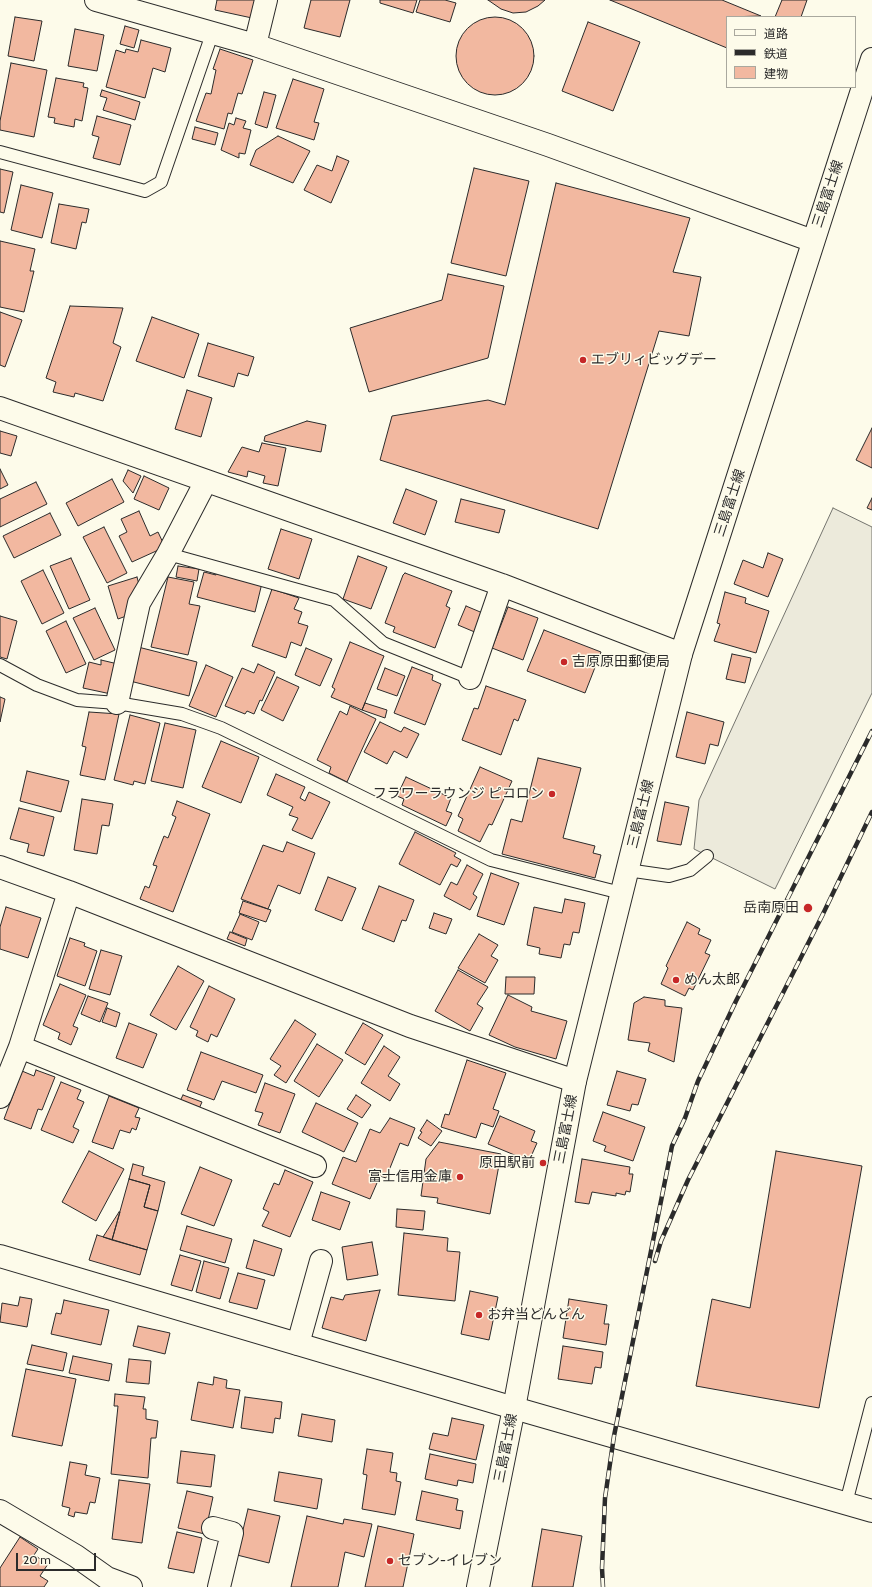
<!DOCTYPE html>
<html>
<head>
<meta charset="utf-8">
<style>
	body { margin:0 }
	#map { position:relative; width:872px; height:1587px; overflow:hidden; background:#fdfbea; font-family:Cabin,"Noto Sans JP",sans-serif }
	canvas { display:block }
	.legend { position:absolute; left:726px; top:16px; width:130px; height:72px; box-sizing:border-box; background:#fdfbea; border:1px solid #a9a89e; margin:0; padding:5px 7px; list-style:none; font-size:12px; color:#2b2b2b }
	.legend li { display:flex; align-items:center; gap:8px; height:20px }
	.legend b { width:20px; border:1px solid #a9a89e }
	.scale { position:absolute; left:16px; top:1553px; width:80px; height:18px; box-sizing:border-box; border:2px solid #2b2b2b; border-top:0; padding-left:5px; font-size:12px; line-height:14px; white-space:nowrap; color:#2b2b2b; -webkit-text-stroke:3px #fdfbea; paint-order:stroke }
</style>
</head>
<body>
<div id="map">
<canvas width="872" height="1587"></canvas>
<ul class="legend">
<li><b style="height:5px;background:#fdfbea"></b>道路</li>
<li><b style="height:5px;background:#2b2b2b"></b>鉄道</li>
<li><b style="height:11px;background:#f2b8a0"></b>建物</li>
</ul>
<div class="scale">20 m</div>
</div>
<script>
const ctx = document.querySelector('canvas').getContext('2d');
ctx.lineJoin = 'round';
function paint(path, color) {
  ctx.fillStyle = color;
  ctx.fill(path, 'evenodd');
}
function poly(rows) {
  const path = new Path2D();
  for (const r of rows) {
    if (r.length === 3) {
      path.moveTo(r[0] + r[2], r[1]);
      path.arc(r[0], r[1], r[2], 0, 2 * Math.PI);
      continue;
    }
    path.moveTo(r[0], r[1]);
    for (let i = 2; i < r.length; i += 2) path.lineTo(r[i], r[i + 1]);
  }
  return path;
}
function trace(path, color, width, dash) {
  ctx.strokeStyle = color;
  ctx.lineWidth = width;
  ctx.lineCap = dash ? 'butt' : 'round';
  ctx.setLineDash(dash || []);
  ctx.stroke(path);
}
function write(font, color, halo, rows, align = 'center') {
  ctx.font = font + ' Cabin,"Noto Sans JP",sans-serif';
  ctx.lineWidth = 3;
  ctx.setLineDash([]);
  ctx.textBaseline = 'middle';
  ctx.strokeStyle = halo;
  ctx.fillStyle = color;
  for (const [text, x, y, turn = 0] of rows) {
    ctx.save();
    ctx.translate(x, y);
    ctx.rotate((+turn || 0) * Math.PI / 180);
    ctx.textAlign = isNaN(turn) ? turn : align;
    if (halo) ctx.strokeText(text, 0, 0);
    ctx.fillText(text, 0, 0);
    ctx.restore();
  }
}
const parking = poly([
	[833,508,872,527,872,693,775,889,694,849,699,800,833,508]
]);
const building = poly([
	[217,0,255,0,252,18,215,10,217,0],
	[311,0,350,0,340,37,304,28,311,0],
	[380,0,417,0,413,13,380,3,380,0],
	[420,0,445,0,456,3,450,22,416,12,420,0],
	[488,0,545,0,538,6,526,12,513,13,501,9,488,0],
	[610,0,722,0,761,16,727,17,727,48,610,0],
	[782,0,807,0,801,17,775,17,782,0],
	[15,17,42,21,34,61,8,56,15,17],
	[495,56,39],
	[588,22,640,42,613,111,562,91,588,22],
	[125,26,139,30,134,48,120,44,125,26],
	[75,29,104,35,97,71,68,66,75,29],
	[141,40,171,48,165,72,153,68,145,98,106,87,116,50,125,53,126,49,138,52,141,40],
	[220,49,253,60,242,94,238,93,232,114,228,113,224,129,196,121,206,93,211,94,216,70,213,69,220,49],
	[11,63,47,70,34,137,0,130,0,121,11,63],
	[56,78,84,83,83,87,88,88,82,121,75,119,74,127,54,123,55,118,48,117,56,78],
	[293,79,324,89,314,122,319,123,314,140,276,128,293,79],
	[102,90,140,102,135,120,103,110,107,98,100,96,102,90],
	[264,92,276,95,267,128,255,124,264,92],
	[97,116,131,125,120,165,93,158,99,137,92,135,97,116],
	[236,118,246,121,243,128,251,130,245,154,239,153,239,158,221,150,229,123,234,125,236,118],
	[195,127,218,133,215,145,192,139,195,127],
	[278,136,310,151,293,183,250,165,256,150,278,136],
	[337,156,349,161,331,203,304,190,317,165,332,171,337,156],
	[474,168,529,181,506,276,451,263,474,168],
	[0,169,13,172,4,213,0,212,0,169],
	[556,183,690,218,673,272,701,277,689,336,659,331,598,529,380,460,392,416,488,400,505,405,556,183],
	[21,185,53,193,42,238,11,230,21,185],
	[59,204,89,209,86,223,82,222,76,249,51,243,59,204],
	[0,241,35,249,30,271,34,271,24,312,0,307,0,241],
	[448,274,504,286,488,358,369,392,350,328,442,300,448,274],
	[70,306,123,308,113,343,121,347,103,401,75,393,74,397,53,392,56,382,46,378,70,306],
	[0,312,22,320,5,367,0,365,0,312],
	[152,317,199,334,184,378,136,361,152,317],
	[208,343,254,357,248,376,238,373,234,387,198,376,208,343],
	[187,390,212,398,201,437,175,429,187,390],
	[307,421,326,425,321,452,264,441,265,436,307,421],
	[872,428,872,468,856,460,872,428],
	[0,431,17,436,11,456,0,453,0,431],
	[262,443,286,448,278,486,263,483,265,476,248,471,247,477,228,472,242,447,259,452,262,443],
	[0,469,8,485,0,489,0,469],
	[128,470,141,476,133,493,123,481,128,470],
	[144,476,169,488,159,510,134,499,144,476],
	[112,479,124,502,78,526,66,503,112,479],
	[36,482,47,504,0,527,0,499,36,482],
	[406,489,437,501,425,535,393,523,406,489],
	[872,498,872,510,867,508,872,498],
	[461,499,505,510,499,533,455,522,461,499],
	[139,511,150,536,158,532,165,547,132,562,119,536,127,532,121,519,139,511],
	[50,513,61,535,14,558,3,536,50,513],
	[104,527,127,573,107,583,83,537,104,527],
	[281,529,312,539,299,579,268,569,281,529],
	[768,553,783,559,768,597,734,584,743,560,763,568,768,553],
	[358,556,387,567,371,609,343,599,358,556],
	[71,558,90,600,69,609,50,566,71,558],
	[178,566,199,569,197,581,176,577,178,566],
	[43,570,64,613,42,624,21,581,43,570],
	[216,571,262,583,255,612,197,597,204,572,216,575,216,571],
	[405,573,452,591,446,606,450,608,435,648,393,632,395,627,385,623,403,575,405,573],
	[137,577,141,592,133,609,126,611,129,615,118,619,108,586,137,577],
	[168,577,194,582,189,604,200,606,188,655,151,647,168,577],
	[272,589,299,598,294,609,302,612,298,623,308,626,301,646,291,642,286,658,252,646,272,589],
	[725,592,746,598,745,603,769,611,756,653,714,641,720,624,717,623,725,592],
	[466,606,485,614,477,633,458,625,466,606],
	[508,607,538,618,523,660,492,648,508,607],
	[95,608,115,650,94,660,73,618,95,608],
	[0,616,17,621,7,659,0,657,0,616],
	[66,621,86,664,66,673,46,631,66,621],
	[544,630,601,652,585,693,527,671,544,630],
	[350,642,384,656,362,710,331,697,335,689,332,687,350,642],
	[138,647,197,662,189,696,130,681,138,647],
	[306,648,332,659,320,686,295,675,306,648],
	[732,654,751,658,745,683,726,679,732,654],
	[101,660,118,664,111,694,83,688,89,662,101,665,101,660],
	[258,664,275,672,262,701,260,700,254,714,247,711,245,714,225,706,242,668,254,673,258,664],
	[206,665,233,677,216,717,189,706,206,665],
	[412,667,433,675,432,680,441,684,425,725,394,713,412,667],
	[385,668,405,676,397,696,377,689,385,668],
	[277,677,299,687,283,721,261,710,277,677],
	[486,686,526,700,518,721,514,719,501,755,462,740,474,708,478,709,486,686],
	[0,697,5,699,0,722,0,697],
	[365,703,387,710,385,718,362,710,365,703],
	[350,706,376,719,347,782,329,773,331,767,317,760,340,711,347,715,350,706],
	[89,712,119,714,105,780,80,775,86,747,82,746,89,712],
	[687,712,724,722,718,746,710,744,705,764,676,757,687,712],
	[130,715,160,723,145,784,134,781,133,785,114,780,130,715],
	[380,722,401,732,404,727,419,734,407,758,394,751,387,764,364,752,380,722],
	[165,723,196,730,183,788,151,781,165,723],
	[221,741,259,757,241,803,202,787,221,741],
	[538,758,581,768,563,838,595,846,593,853,601,855,595,878,502,854,511,819,522,822,538,758],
	[480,767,512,781,492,825,489,824,480,842,458,831,463,819,458,816,480,767],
	[27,771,69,781,61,812,20,801,27,771],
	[276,774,305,787,300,798,305,801,309,792,330,802,312,839,292,830,298,818,289,815,293,807,267,795,276,774],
	[406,777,451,798,446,811,452,813,446,826,402,805,404,799,397,796,406,777],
	[82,799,113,804,109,826,102,825,97,854,74,850,82,799],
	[177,801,210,814,173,912,140,899,145,886,149,888,157,866,153,865,164,836,168,838,176,817,172,815,177,801],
	[665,802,689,807,681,845,657,841,665,802],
	[19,808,54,817,44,856,27,852,29,844,10,839,19,808],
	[415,832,456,853,454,856,461,860,457,867,451,864,440,885,399,864,415,832],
	[287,842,315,853,300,894,278,885,268,909,241,899,263,845,283,852,287,842],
	[467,865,483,874,473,894,477,897,470,910,444,896,451,882,457,885,467,865],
	[491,873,519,883,504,925,477,916,491,873],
	[328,877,356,888,342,921,315,910,328,877],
	[379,886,414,900,406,921,402,920,394,942,362,929,379,886],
	[565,899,585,903,579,933,573,932,570,945,564,944,561,958,539,954,540,948,527,945,534,907,562,913,565,899],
	[243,901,271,910,266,922,239,913,243,901],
	[6,907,41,918,28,958,0,949,0,927,6,907],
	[434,913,452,919,446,934,429,928,434,913],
	[240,914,259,922,252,940,232,932,240,914],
	[687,922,700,929,698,934,711,940,705,953,710,955,693,990,689,988,685,996,661,984,668,968,666,966,687,922],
	[230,932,247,939,245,946,227,939,230,932],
	[479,934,498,945,491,956,498,960,485,983,458,968,479,934],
	[70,938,85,943,84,946,97,951,85,986,57,976,70,938],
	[101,950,122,956,110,995,89,989,101,950],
	[178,966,204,981,176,1030,150,1015,178,966],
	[458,970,488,987,477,1004,483,1008,470,1031,435,1011,458,970],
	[506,977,535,977,534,994,505,994,506,977],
	[60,984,86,995,73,1026,78,1028,71,1045,58,1039,60,1033,43,1025,60,984],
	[209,986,235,999,217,1037,211,1034,208,1042,196,1036,198,1031,190,1027,209,986],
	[508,995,532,1007,531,1011,567,1021,556,1059,515,1047,489,1035,508,995],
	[88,996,108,1003,100,1022,81,1014,88,996],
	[644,997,665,1000,665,1006,682,1008,674,1062,648,1051,650,1043,628,1040,634,1003,644,997],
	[107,1008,120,1013,116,1027,102,1022,107,1008],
	[295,1020,316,1034,286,1083,274,1075,281,1066,270,1059,295,1020],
	[129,1023,157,1034,143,1068,116,1058,129,1023],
	[363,1023,383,1035,365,1065,345,1053,363,1023],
	[317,1044,343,1060,319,1097,294,1081,317,1044],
	[384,1046,400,1057,388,1076,400,1084,390,1101,361,1083,384,1046],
	[201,1052,263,1075,256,1093,222,1081,214,1100,187,1090,201,1052],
	[467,1060,506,1073,493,1109,499,1111,493,1127,481,1123,476,1138,441,1127,445,1114,449,1115,467,1060],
	[36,1070,55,1077,42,1110,38,1109,31,1129,4,1119,22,1071,34,1076,36,1070],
	[617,1071,646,1079,638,1105,632,1104,630,1111,607,1105,617,1071],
	[61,1082,81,1090,77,1099,84,1102,73,1127,79,1130,73,1143,41,1130,61,1082],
	[265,1083,295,1094,280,1133,258,1125,263,1113,255,1111,265,1083],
	[183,1095,202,1102,198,1111,179,1103,183,1095],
	[356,1095,371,1105,362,1118,347,1109,356,1095],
	[109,1096,139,1108,135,1117,140,1118,136,1130,132,1128,130,1133,120,1130,113,1149,92,1142,109,1096],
	[316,1103,358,1123,344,1152,302,1132,316,1103],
	[603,1112,645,1127,633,1161,604,1151,606,1146,593,1141,603,1112],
	[500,1116,535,1131,531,1141,537,1143,529,1161,488,1144,500,1116],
	[390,1118,415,1128,408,1146,400,1143,386,1178,380,1176,370,1199,332,1184,343,1157,356,1162,370,1129,380,1133,390,1118],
	[427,1120,442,1131,431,1146,418,1138,422,1132,420,1131,427,1120],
	[439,1142,501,1154,490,1214,437,1203,438,1198,421,1196,426,1159,439,1142],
	[89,1151,124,1169,96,1221,62,1202,89,1151],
	[776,1151,862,1166,819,1408,696,1386,712,1299,750,1308,776,1151],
	[582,1159,630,1167,629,1174,633,1174,630,1192,626,1191,625,1195,616,1193,616,1196,592,1192,589,1204,575,1202,582,1159],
	[133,1164,144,1167,142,1175,165,1182,158,1211,144,1207,150,1185,129,1179,133,1164],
	[200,1167,232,1180,214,1226,181,1214,200,1167],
	[285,1170,313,1182,290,1237,262,1226,269,1212,263,1209,274,1183,279,1185,285,1170],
	[129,1179,150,1185,144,1207,158,1211,147,1250,112,1240,129,1179],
	[321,1192,350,1202,340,1230,312,1220,321,1192],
	[397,1209,425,1211,423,1230,396,1227,397,1209],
	[119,1212,120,1212,112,1240,103,1237,119,1212],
	[187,1226,232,1239,225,1263,180,1250,187,1226],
	[404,1233,448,1238,447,1251,460,1252,455,1301,398,1295,404,1233],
	[97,1235,147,1250,140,1275,89,1260,97,1235],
	[254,1240,282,1249,274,1276,246,1268,254,1240],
	[372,1242,378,1275,347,1280,342,1247,372,1242],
	[180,1255,201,1261,192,1291,171,1285,180,1255],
	[204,1261,229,1268,220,1299,196,1292,204,1261],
	[238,1273,265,1280,257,1309,229,1302,238,1273],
	[380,1290,366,1341,322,1328,331,1297,343,1300,345,1295,380,1290],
	[470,1291,498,1297,489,1340,461,1334,470,1291],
	[20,1297,32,1299,27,1327,0,1322,2,1303,18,1306,20,1297],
	[569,1299,607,1305,604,1324,609,1324,606,1345,563,1338,569,1299],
	[64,1300,109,1310,101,1345,51,1334,56,1313,61,1314,64,1300],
	[138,1326,170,1333,165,1354,133,1346,138,1326],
	[32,1345,67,1353,63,1371,27,1364,32,1345],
	[563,1346,603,1352,601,1368,595,1367,592,1384,558,1379,563,1346],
	[73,1356,112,1364,109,1381,69,1373,73,1356],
	[129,1359,151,1361,149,1384,126,1382,129,1359],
	[26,1369,76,1379,62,1446,12,1436,26,1369],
	[214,1377,227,1380,226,1388,240,1390,233,1428,191,1420,198,1382,213,1385,214,1377],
	[115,1394,145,1397,143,1409,146,1409,146,1419,158,1421,156,1438,151,1438,148,1478,111,1474,118,1406,114,1406,115,1394],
	[245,1397,282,1402,280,1419,275,1418,273,1433,241,1428,245,1397],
	[302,1414,335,1420,332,1442,298,1436,302,1414],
	[452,1418,484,1425,476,1460,429,1449,433,1433,448,1436,452,1418],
	[367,1449,393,1453,390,1472,397,1473,396,1481,401,1482,395,1515,362,1509,367,1475,363,1474,367,1449],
	[181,1451,215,1455,211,1487,177,1483,181,1451],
	[430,1454,476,1464,473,1483,458,1480,457,1486,425,1479,430,1454],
	[70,1462,87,1465,85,1475,100,1478,95,1503,90,1502,87,1514,75,1512,74,1517,68,1515,70,1508,62,1506,70,1462],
	[279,1472,322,1479,317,1509,274,1501,279,1472],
	[119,1480,150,1484,142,1543,112,1539,119,1480],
	[187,1491,213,1497,205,1534,178,1528,187,1491],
	[422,1491,458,1499,456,1510,463,1511,460,1529,416,1520,422,1491],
	[248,1509,280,1516,269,1563,237,1555,248,1509],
	[307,1516,343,1524,344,1519,372,1524,364,1557,345,1552,338,1587,291,1587,307,1516],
	[378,1526,414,1534,403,1587,365,1587,378,1526],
	[542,1529,582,1536,573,1587,532,1587,542,1529],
	[177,1532,202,1538,194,1573,168,1568,177,1532],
	[20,1537,38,1549,34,1555,48,1564,40,1576,48,1581,44,1587,0,1587,0,1568,20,1537]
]);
const lane = poly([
	[0,152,145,191,161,182,212,34],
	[168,554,334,600,383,643,470,678],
	[0,665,37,685,77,700,117,703,182,714,221,728,491,860,621,893],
	[627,870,669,876,690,870,707,856],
	[846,1503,872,1403]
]);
const street = poly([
	[96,0,255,45,548,145,813,241],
	[255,45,266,0],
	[0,408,502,585,681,654],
	[470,678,502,585],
	[117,703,139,603,168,554,206,481],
	[0,867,69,892,410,1026,575,1081],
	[20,1047,315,1166],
	[0,1097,20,1047,69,892],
	[298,1344,321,1261],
	[0,1511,76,1556,107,1578,131,1587],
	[213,1528,232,1533,219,1587]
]);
const secondary = poly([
	[0,1256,514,1408,872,1511]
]);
const primary = poly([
	[478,1587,514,1408,575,1081,681,654,872,59]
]);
const rail = poly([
	[655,1261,661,1241,688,1180,822,916,872,812],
	[603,1587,602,1568,605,1498,614,1436,672,1146,685,1118,698,1081,736,1001,872,731]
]);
const markers = [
	[583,360,4,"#c62828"],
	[564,662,4,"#c62828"],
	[552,794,4,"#c62828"],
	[808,908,5,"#c62828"],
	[676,980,4,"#c62828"],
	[543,1163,4,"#c62828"],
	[460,1177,4,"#c62828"],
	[479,1315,4,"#c62828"],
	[390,1561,4,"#c62828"]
];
const streetNames = [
	["三島富士線",828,194,-72],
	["三島富士線",730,503,-72],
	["三島富士線",641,814,-76],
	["三島富士線",566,1129,-79],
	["三島富士線",506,1448,-79]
];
const poiNames = [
	["エブリィビッグデー",591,360],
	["吉原原田郵便局",572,662],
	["フラワーラウンジ ピコロン",544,794,"right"],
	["岳南原田",799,908,"right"],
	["めん太郎",684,980],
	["原田駅前",535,1163,"right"],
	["富士信用金庫",452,1177,"right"],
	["お弁当どんどん",487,1315],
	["セブン-イレブン",398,1561]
];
paint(parking, '#eceadb');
trace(parking, '#74746e', 1);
paint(building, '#f2b8a0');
trace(building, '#2b2b2b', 1);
trace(lane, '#2b2b2b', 14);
trace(street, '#2b2b2b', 24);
trace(secondary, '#2b2b2b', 24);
trace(primary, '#2b2b2b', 24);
trace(lane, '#fdfbea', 12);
trace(street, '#fdfbea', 22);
trace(secondary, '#fdfbea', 22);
trace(primary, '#fdfbea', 22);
trace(rail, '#2b2b2b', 4.5);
trace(rail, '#fdfbea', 3, [9]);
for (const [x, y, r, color] of markers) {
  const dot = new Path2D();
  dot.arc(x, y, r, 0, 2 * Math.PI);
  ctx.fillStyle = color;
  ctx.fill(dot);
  trace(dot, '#fdfbea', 1.5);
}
write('14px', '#2b2b2b', '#fdfbea', streetNames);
write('14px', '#2b2b2b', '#fdfbea', poiNames, 'left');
</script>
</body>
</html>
